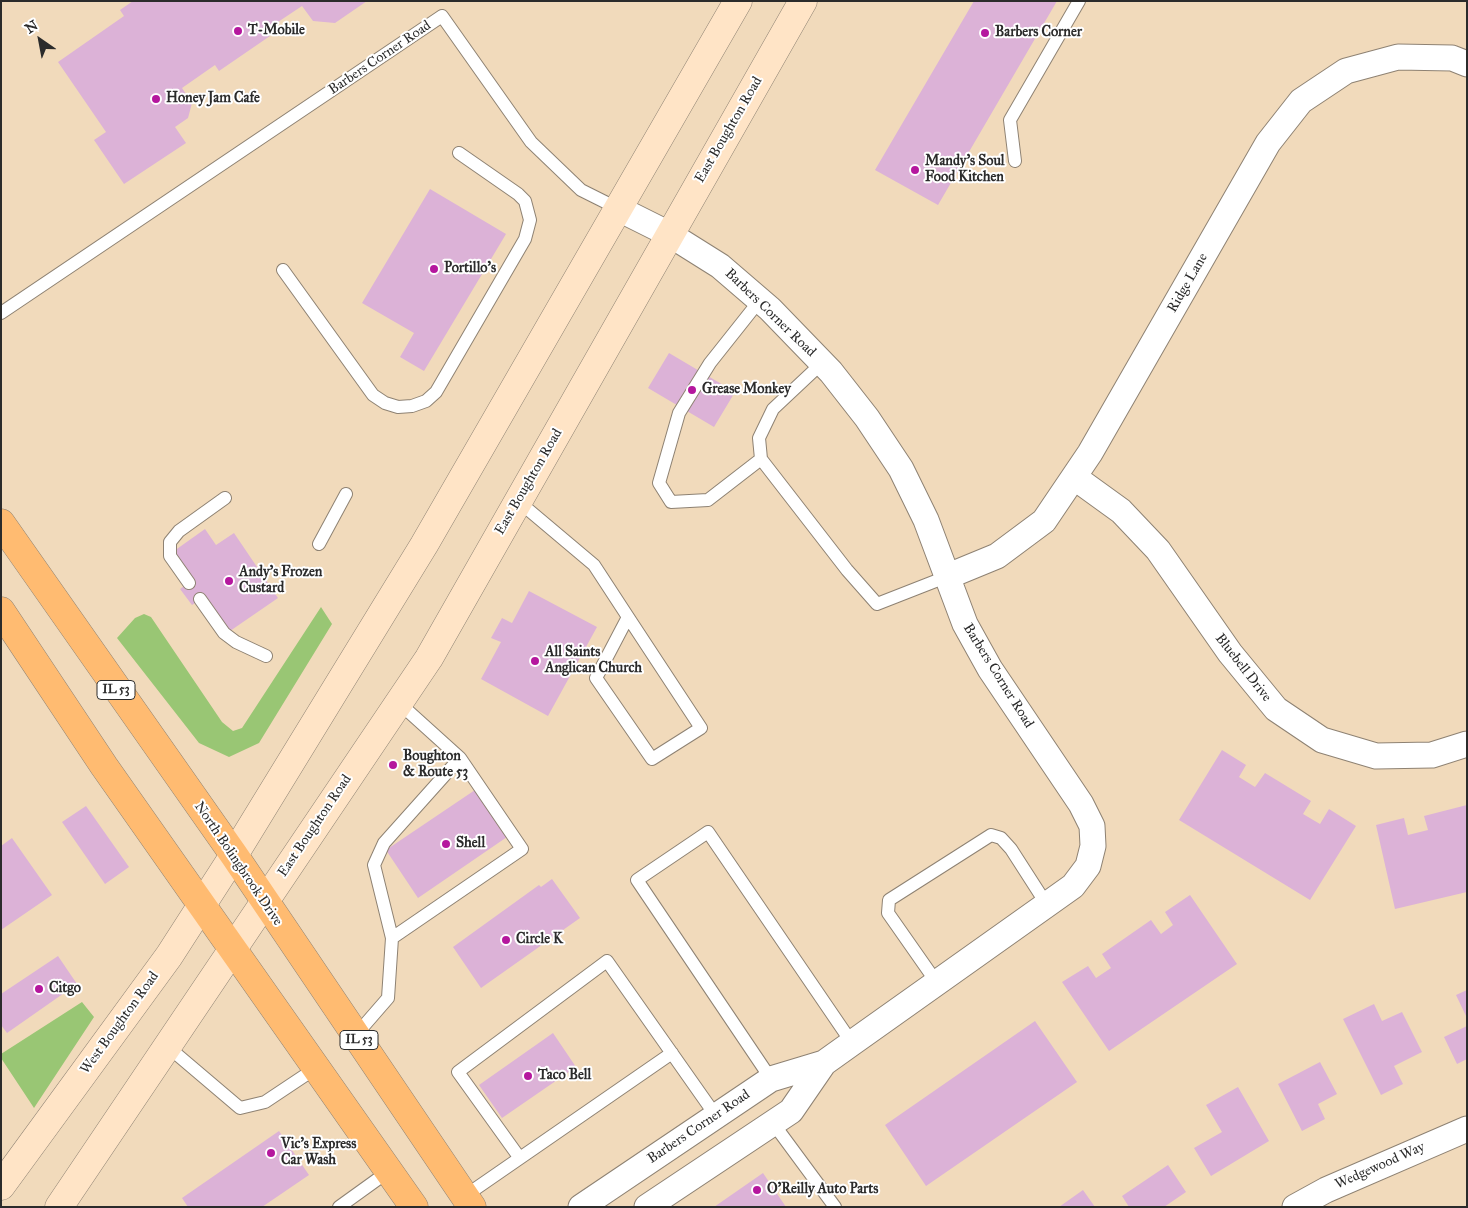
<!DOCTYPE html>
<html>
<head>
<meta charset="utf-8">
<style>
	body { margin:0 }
	#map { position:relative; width:1468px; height:1208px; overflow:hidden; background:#f1dabb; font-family:"IM FELL Great Primer",serif }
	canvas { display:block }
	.frame { position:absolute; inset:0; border:2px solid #2b2b2b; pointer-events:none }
	.north { position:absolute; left:15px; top:15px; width:50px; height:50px; -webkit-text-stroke:4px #fff; paint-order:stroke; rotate:327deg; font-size:14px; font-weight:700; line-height:20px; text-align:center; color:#2b2b2b }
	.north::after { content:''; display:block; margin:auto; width:18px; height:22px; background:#2b2b2b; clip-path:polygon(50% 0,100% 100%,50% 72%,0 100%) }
</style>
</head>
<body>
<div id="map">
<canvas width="1468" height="1208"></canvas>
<div class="frame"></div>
<div class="north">N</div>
</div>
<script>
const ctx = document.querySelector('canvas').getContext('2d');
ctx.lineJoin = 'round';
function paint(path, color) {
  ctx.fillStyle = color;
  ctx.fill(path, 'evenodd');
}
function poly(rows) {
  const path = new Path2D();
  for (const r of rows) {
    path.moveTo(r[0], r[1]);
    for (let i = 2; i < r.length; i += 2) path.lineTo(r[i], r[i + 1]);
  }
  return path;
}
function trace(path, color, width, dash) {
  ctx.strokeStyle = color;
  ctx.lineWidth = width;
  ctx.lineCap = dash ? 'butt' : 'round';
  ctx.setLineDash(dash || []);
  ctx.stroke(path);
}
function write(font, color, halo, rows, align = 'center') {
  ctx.font = font + ' "IM FELL Great Primer",serif';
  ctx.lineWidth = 4;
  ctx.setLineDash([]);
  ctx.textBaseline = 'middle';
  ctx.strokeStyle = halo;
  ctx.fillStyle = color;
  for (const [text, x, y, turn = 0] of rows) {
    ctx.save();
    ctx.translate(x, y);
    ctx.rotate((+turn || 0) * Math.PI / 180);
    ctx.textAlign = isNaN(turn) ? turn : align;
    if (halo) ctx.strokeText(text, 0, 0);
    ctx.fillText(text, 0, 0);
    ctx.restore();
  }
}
const green = poly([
	[321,607,332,624,259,743,229,757,199,743,117,638,135,618,144,614,151,617,222,722,233,731,242,728],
	[82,1002,94,1017,34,1108,1,1058,1,1054]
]);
const building = poly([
	[133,1,367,1,335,23,313,21,302,6,266,30,270,36,219,71,215,65,182,88,192,103,188,118,175,127,186,143,124,184,94,140,106,132,58,62,124,16,120,10],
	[974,1,1057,1,938,205,875,170],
	[430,189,506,234,424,371,400,357,414,333,362,303],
	[669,353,735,392,714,427,648,388],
	[205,529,216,545,234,533,278,598,230,631,205,596,192,605,180,589,194,579,174,551],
	[529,591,597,627,548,716,481,679,501,642,491,638,502,618,512,623],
	[1222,750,1246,765,1239,777,1255,787,1265,773,1311,801,1303,814,1320,824,1329,809,1356,826,1310,900,1179,820],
	[475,790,507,837,418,898,386,850],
	[1467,805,1467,892,1395,909,1376,825,1404,818,1408,835,1428,830,1424,816],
	[86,806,129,867,105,884,62,822],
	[12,838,52,895,1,930,1,846],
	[552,879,580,918,481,988,453,947,539,885,541,887],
	[1190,895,1237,964,1109,1051,1062,982,1088,966,1096,978,1111,968,1102,954,1151,920,1161,934,1173,925,1165,912],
	[58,956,77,984,7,1033,1,1025,1,994],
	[1467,990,1467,1018,1456,995],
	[1374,1004,1382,1021,1402,1012,1422,1052,1394,1066,1403,1084,1381,1095,1343,1019],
	[1035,1021,1077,1082,926,1186,885,1125],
	[1467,1026,1467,1059,1457,1064,1444,1037],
	[553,1033,576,1067,502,1118,479,1085],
	[1320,1062,1337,1094,1318,1104,1325,1119,1302,1131,1278,1084],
	[1238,1087,1269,1141,1211,1176,1194,1148,1222,1132,1206,1105],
	[279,1131,309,1175,262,1207,188,1207,182,1198],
	[1168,1165,1186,1192,1164,1207,1129,1207,1122,1196],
	[763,1173,786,1207,714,1207],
	[1083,1190,1095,1207,1059,1207]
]);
const lane = poly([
	[1015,161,1010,120,1079,1],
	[283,270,373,395,385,403,398,407,412,406,426,401,436,392,525,239,530,220,525,201,518,194,459,153],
	[760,300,710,363,679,413,659,483,671,502,708,500,761,459],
	[1,313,442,16,531,142,581,190,617,208],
	[822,363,773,409,759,438,761,459,847,570,877,604,946,577],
	[518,501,594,565,628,617,701,728,652,759,596,678,628,617],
	[319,544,346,494],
	[189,583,170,556,170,542,179,531,225,498],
	[200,599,224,633,236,642,266,656],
	[392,938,522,849,460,758],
	[937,983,888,913,889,900,991,835,1001,838,1011,849,1047,905],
	[355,1036,388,998,392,938,374,865,384,843,460,758,398,702],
	[167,1046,240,1108,265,1102,316,1068],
	[771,1079,637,880,708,832,852,1043],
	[773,1123,835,1207],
	[519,1157,458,1072,607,961,716,1116],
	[465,1196,672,1053],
	[339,1207,389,1171]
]);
const street = poly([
	[1074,477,1121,511,1158,550,1230,653,1276,709,1322,740,1376,756,1432,755,1467,744],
	[946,577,997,556,1044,521,1090,453,1268,143,1301,101,1346,71,1398,57,1452,58,1467,64],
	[581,1207,771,1079,824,1063,852,1043,1073,886,1088,866,1093,846,1092,826,1081,804,990,669,965,624,926,520,901,469,867,418,831,372,770,309,720,266,669,234,617,208],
	[647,1207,791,1111,824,1063],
	[1295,1207,1326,1190,1467,1129]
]);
const secondary = poly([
	[1,1186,169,956,234,855,424,545,738,1],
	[59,1207,429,658,803,1]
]);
const primary = poly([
	[1,523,234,855,472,1207],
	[1,611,104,766,414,1207]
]);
const markers = [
	[238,31,5,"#b5179e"],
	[985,33,5,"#b5179e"],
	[156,99,5,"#b5179e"],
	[915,170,5,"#b5179e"],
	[434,269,5,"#b5179e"],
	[692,390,5,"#b5179e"],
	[229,581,5,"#b5179e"],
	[535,661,5,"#b5179e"],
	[393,765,5,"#b5179e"],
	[446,844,5,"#b5179e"],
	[506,940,5,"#b5179e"],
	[39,989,5,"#b5179e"],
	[528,1076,5,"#b5179e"],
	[271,1153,5,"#b5179e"],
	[757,1190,5,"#b5179e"]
];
const shields = [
	[116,690,38],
	[359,1040,38]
];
const shieldNames = [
	["IL 53",116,690],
	["IL 53",359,1040]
];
const poiNames = [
	["T-Mobile",248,31],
	["Barbers Corner",995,33],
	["Honey Jam Cafe",166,99],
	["Mandy's Soul",925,162],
	["Food Kitchen",925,178],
	["Portillo's",444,269],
	["Grease Monkey",702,390],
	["Andy's Frozen",239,573],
	["Custard",239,589],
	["All Saints",545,653],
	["Anglican Church",545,669],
	["Boughton",403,757],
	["& Route 53",403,773],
	["Shell",456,844],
	["Circle K",516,940],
	["Citgo",49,989],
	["Taco Bell",538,1076],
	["Vic's Express",281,1145],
	["Car Wash",281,1161],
	["O'Reilly Auto Parts",767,1190]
];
const streetNames = [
	["Barbers Corner Road",380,58,-34],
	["East Boughton Road",729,130,-60],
	["Ridge Lane",1188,283,-60],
	["Barbers Corner Road",770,313,44],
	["East Boughton Road",529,482,-60],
	["Bluebell Drive",1243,668,52],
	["Barbers Corner Road",998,676,58],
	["East Boughton Road",315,826,-56],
	["North Bolingbrook Drive",238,864,56],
	["West Boughton Road",120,1023,-54],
	["Barbers Corner Road",699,1127,-34],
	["Wedgewood Way",1380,1166,-24]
];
paint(green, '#99c674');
paint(building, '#dcb2d7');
trace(lane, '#8e8273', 14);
trace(street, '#8e8273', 27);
trace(secondary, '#8e8273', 29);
trace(primary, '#8e8273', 29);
trace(lane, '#fff', 12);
trace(street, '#fff', 25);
trace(secondary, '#ffe4c6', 28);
trace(primary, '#ffbb71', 28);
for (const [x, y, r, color] of markers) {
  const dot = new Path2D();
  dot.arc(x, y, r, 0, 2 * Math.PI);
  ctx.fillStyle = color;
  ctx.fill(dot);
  trace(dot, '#fff', 2);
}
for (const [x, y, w] of shields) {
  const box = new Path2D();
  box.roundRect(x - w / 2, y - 9.5, w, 19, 4);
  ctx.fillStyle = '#fff';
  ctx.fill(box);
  trace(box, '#2b2b2b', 1);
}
write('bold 12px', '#2b2b2b', null, shieldNames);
write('bold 14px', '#2b2b2b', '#fff', poiNames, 'left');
write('14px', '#2b2b2b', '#fff', streetNames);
</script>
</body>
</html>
